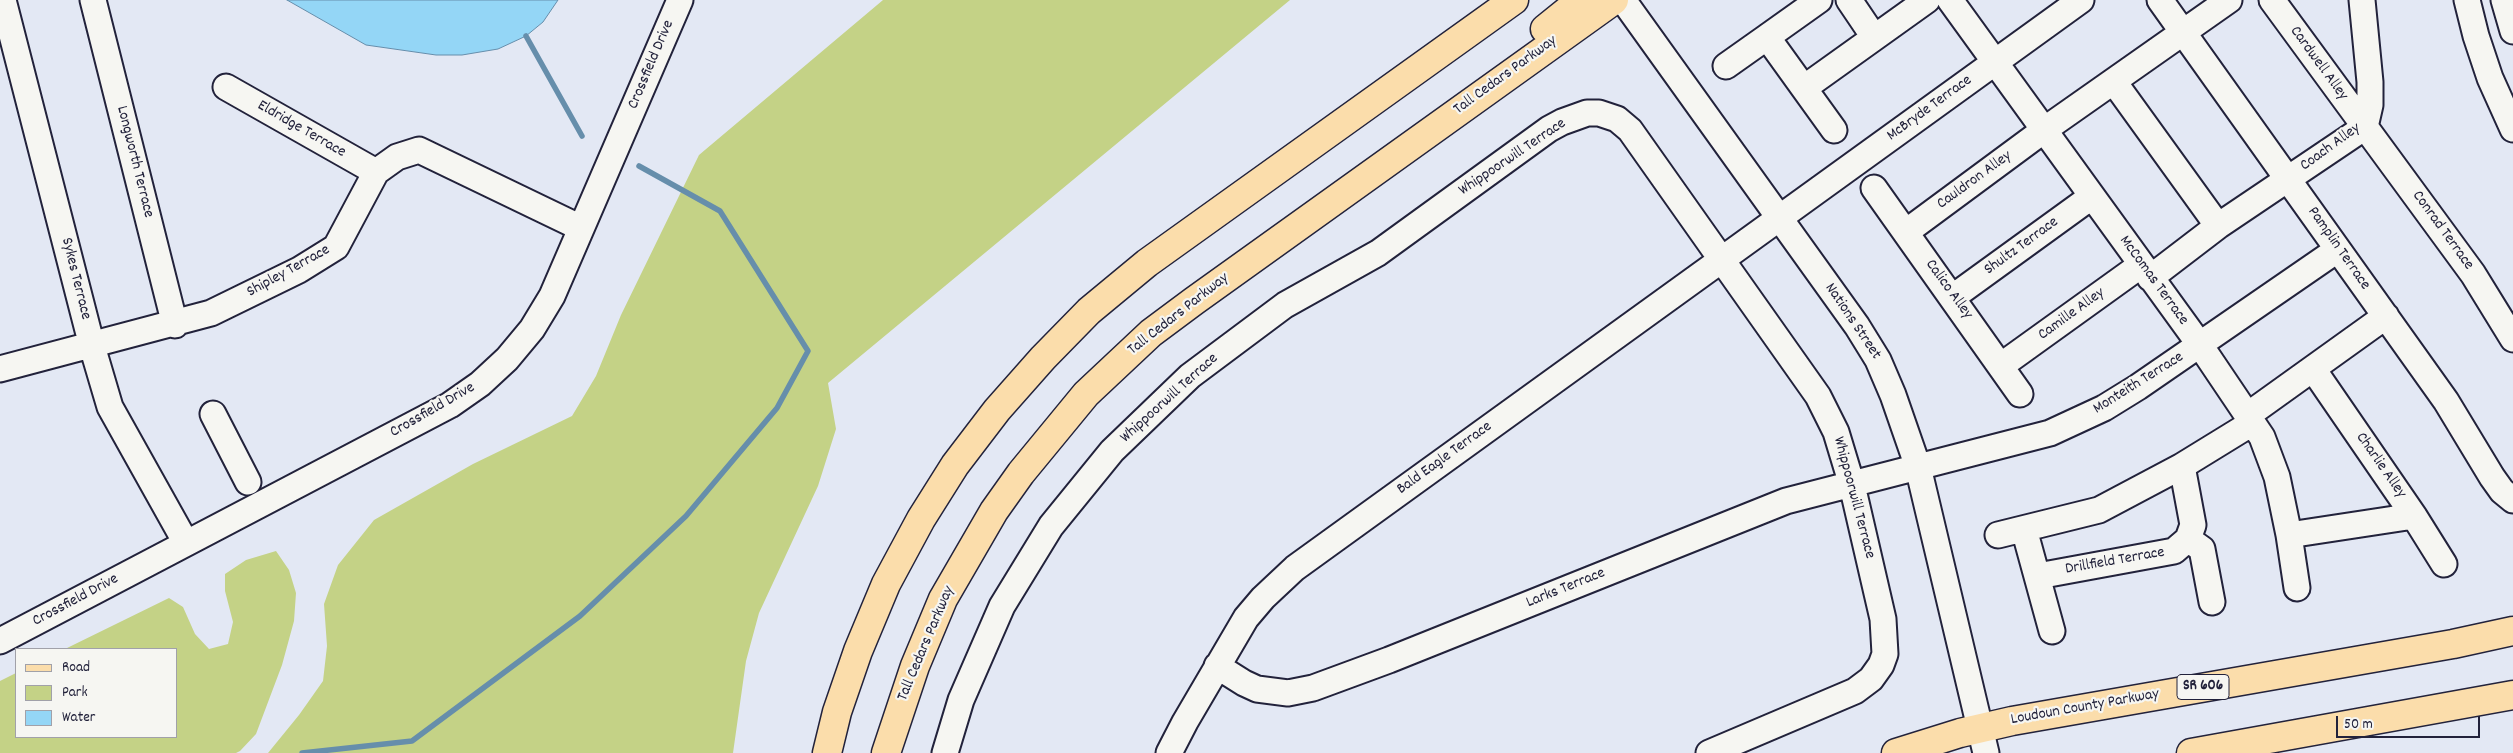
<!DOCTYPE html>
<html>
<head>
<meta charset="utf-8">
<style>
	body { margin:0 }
	#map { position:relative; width:2513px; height:753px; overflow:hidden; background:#e3e8f4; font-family:Dekko,sans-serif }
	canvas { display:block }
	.legend { position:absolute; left:15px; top:648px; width:162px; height:90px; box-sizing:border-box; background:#f6f6f2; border:1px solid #a1a1a9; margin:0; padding:6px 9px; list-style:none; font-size:15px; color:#22223b }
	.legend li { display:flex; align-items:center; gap:10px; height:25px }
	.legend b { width:25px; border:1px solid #a1a1a9 }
	.scale { position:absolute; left:2336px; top:716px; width:144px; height:22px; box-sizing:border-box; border:2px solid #22223b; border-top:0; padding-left:6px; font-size:15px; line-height:18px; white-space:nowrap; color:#22223b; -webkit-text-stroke:4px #f6f6f2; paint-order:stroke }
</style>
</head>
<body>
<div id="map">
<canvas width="2513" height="753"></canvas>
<ul class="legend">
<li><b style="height:6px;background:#fbddab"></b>Road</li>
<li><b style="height:14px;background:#c4d286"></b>Park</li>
<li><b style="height:14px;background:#94d6f6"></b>Water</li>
</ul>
<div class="scale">50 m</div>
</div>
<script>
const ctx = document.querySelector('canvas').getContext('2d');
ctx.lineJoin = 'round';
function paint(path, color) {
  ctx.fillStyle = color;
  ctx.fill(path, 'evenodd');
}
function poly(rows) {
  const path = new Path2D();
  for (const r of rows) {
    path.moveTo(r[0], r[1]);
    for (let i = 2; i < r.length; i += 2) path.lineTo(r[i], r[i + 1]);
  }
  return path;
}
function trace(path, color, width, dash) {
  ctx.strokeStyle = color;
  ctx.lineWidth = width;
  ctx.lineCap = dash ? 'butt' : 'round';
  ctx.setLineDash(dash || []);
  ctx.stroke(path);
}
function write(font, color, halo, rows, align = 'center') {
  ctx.font = font + ' Dekko,sans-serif';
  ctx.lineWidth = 4.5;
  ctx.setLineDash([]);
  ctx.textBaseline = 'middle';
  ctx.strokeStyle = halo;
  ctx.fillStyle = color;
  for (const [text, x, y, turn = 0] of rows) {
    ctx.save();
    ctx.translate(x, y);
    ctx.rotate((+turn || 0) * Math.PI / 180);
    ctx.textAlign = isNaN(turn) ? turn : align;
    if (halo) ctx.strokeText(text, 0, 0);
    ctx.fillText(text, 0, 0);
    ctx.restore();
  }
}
const green = poly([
	[883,0,1290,0,828,383,836,429,818,486,759,613,746,661,733,753,268,753,299,715,323,681,327,646,324,604,338,565,374,520,473,464,572,416,596,376,621,315,699,155],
	[276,551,289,570,296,593,294,621,282,665,256,734,240,751,236,753,0,753,0,681,16,673,16,737,176,737,176,649,65,649,169,598,183,607,195,634,209,649,228,644,233,622,225,591,225,574,246,560]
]);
const water = poly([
	[287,0,558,0,543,22,526,36,498,49,462,55,436,55,366,45,287,0]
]);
const stream = poly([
	[526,36,582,136],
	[302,753,412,741,580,616,686,516,777,408,808,351,720,211,639,166]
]);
const minor = poly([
	[3,0,92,346,110,407,186,543],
	[93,0,175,325],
	[1623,0,1857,326,1878,360,1893,395,1918,467,1986,753],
	[1849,0,1874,37],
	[1950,0,2200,345,2262,437,2277,477,2289,535,2297,588],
	[2160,0,2446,401,2492,477,2502,491,2513,500],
	[2272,0,2473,274,2513,339],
	[2467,0,2476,36,2490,78,2513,129],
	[2504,0,2513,31],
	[1767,37,1819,0],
	[1726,66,1767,37,1834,130],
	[2114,82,2218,226],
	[226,87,376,172],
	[1804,88,1927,0],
	[1874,188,2020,394],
	[1906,232,2044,130,2229,0],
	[2150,278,2218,226,2365,127,2370,105,2370,82,2362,0],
	[1953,297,2091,197],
	[2002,365,2141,265],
	[0,369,211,313,299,270,336,247,376,172,397,157,419,150,581,228],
	[2313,369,2414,516,2444,564],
	[213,414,248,482],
	[2248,415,2386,316],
	[2024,529,2052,631],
	[1998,535,2099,510,2182,466],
	[2289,535,2414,516],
	[2188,539,2202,549,2212,602],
	[2038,576,2174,551,2188,539,2193,525,2182,466,2252,423],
	[0,641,450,405,480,384,507,359,532,329,552,296,680,0],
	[1217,666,1244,683,1257,689,1288,693,1313,688,1389,660,1786,501,2050,433,2104,408,2138,387,2337,250],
	[945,753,961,700,1002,606,1051,526,1112,451,1190,376,1285,305,1378,253,1549,129,1562,122,1587,113,1599,113,1617,119,1630,130,1818,396,1836,432,1852,485,1883,619,1885,654,1881,665,1871,679,1855,691,1709,753],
	[1169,753,1185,722,1246,618,1263,598,1295,568,2081,0]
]);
const major = poly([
	[1545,29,1571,8,1576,0],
	[827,753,837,712,858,651,886,584,921,519,955,465,997,410,1043,358,1089,311,1147,263,1514,0],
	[886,753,915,666,943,599,994,511,1021,473,1086,394,1151,333,1194,301,1614,0],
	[1896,753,1960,733,2012,721,2453,644,2513,631],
	[2191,753,2513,695]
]);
const shields = [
	[2203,687,52]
];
const shieldNames = [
	["SR 606",2203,687]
];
const streetNames = [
	["Cardwell Alley",2318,64,54],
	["Crossfield Drive",652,65,-67],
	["Tall Cedars Parkway",1506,76,-36],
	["McBryde Terrace",1930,109,-36],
	["Eldridge Terrace",301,130,30],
	["Coach Alley",2331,148,-36],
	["Whippoorwill Terrace",1513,158,-34],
	["Longworth Terrace",134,162,76],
	["Cauldron Alley",1975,181,-36],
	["Conrad Terrace",2442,231,54],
	["Shultz Terrace",2022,247,-36],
	["Pamplin Terrace",2338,249,55],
	["Shipley Terrace",289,272,-29],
	["Sykes Terrace",75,279,76],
	["McComas Terrace",2153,281,54],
	["Calico Alley",1948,290,54],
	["Tall Cedars Parkway",1179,315,-38],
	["Camille Alley",2072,315,-36],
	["Nations Street",1852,322,56],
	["Monteith Terrace",2139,384,-32],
	["Whippoorwill Terrace",1170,399,-42],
	["Crossfield Drive",433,411,-30],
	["Bald Eagle Terrace",1445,459,-36],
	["Charlie Alley",2380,466,55],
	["Whippoorwill Terrace",1853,498,75],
	["Drillfield Terrace",2115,562,-10],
	["Larks Terrace",1566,589,-22],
	["Crossfield Drive",76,601,-28],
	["Tall Cedars Parkway",927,644,-67],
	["Loudoun County Parkway",2085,708,-10]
];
paint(green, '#c4d286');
paint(water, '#94d6f6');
trace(water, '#668eab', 1);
trace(stream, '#668eab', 5.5);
trace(minor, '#22223b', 29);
trace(major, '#22223b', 31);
trace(minor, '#f6f6f2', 25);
trace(major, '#fbddab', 28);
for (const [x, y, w] of shields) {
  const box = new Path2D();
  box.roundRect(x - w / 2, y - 12.5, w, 25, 4);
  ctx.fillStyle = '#f6f6f2';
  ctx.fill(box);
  trace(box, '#22223b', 1);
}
write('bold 15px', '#22223b', null, shieldNames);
write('16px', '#22223b', '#f6f6f2', streetNames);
</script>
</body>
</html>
